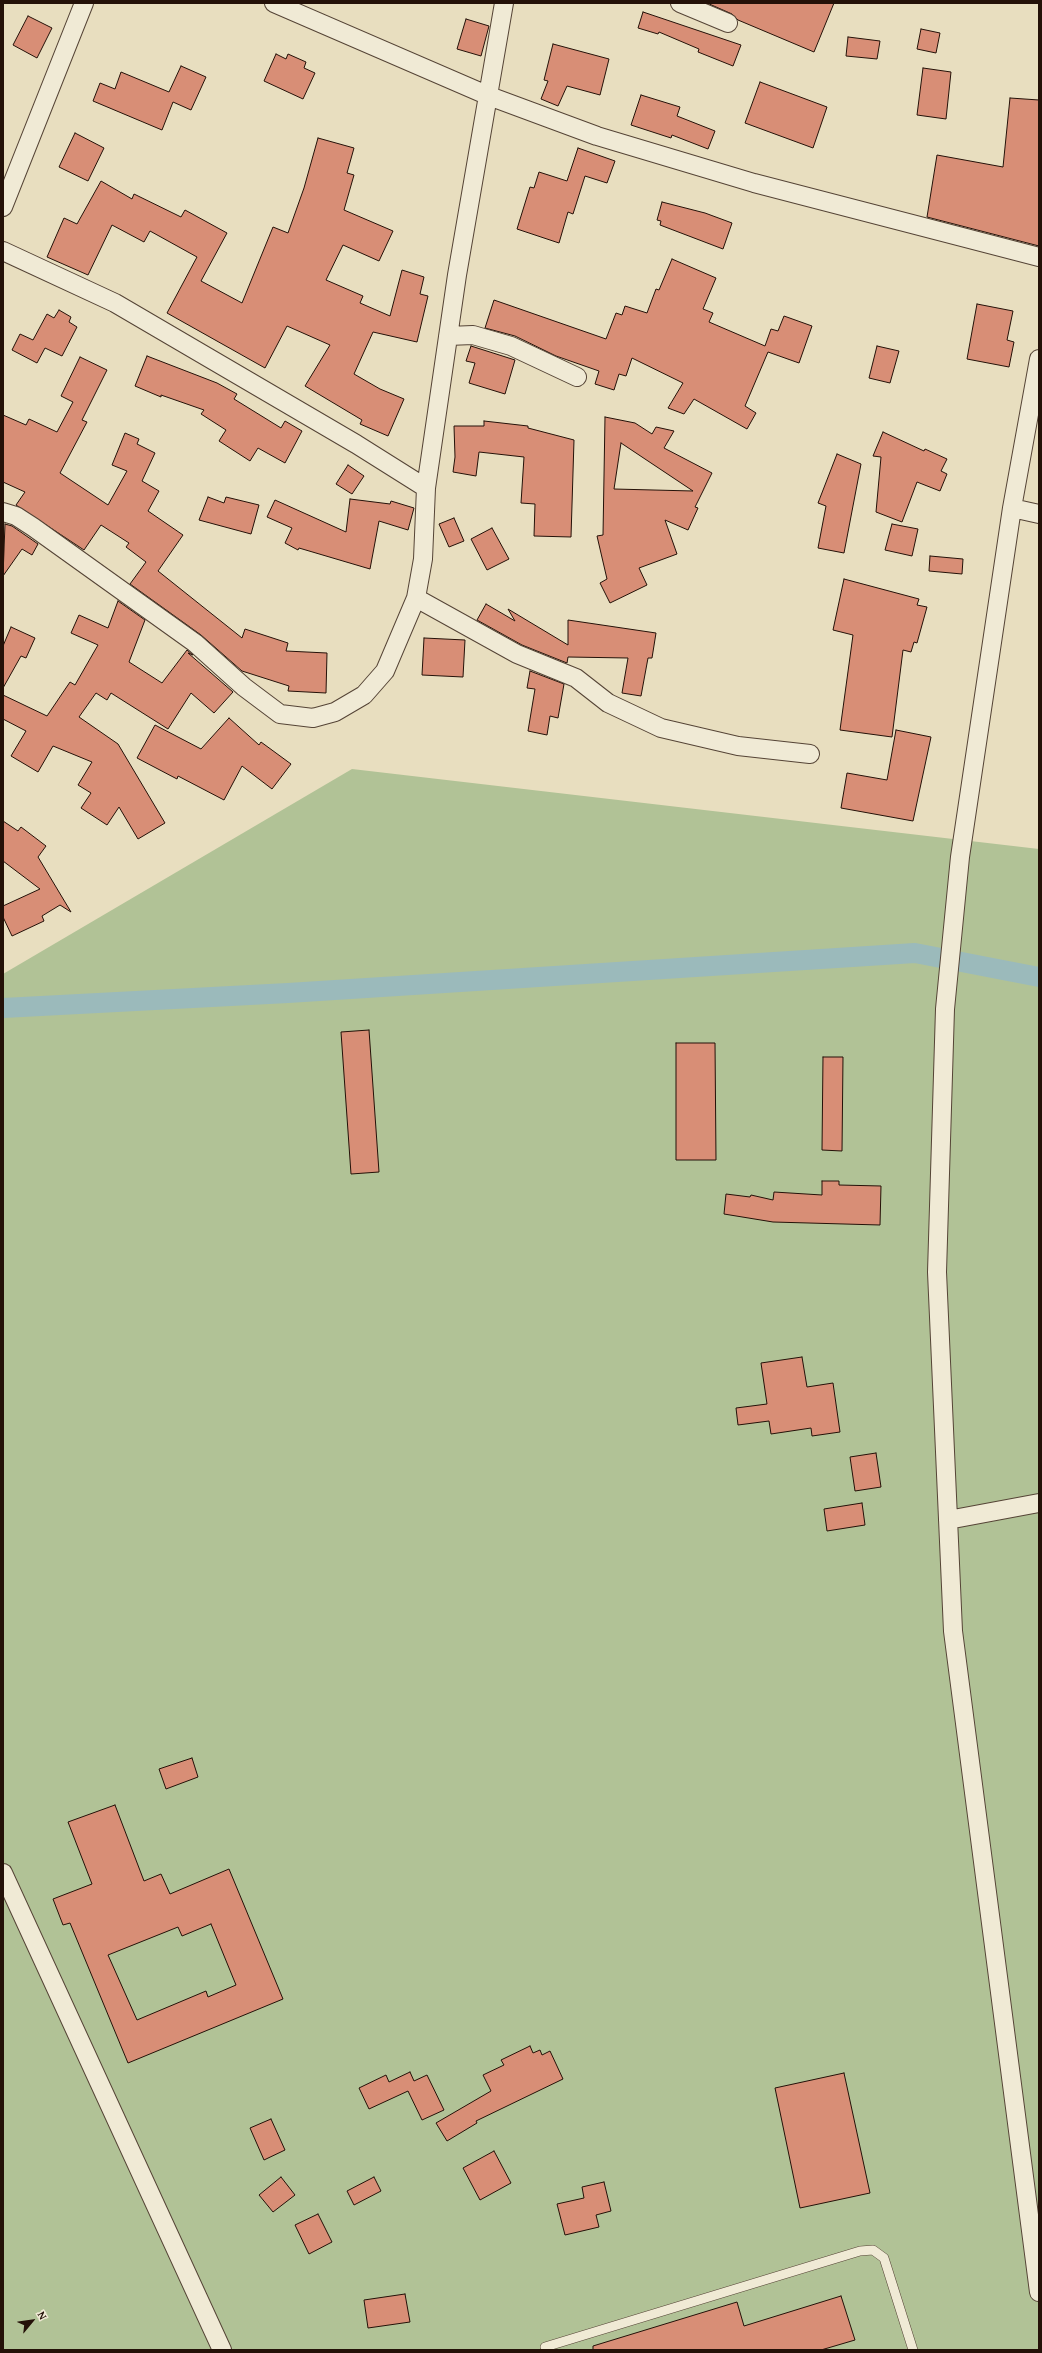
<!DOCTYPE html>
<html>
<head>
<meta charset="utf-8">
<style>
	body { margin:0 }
	#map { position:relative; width:1042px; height:2353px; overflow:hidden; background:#e8debf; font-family:"Gentium Book Plus",serif }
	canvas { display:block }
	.frame { position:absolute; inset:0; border:4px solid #241108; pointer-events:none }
	.north { position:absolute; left:12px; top:2301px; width:40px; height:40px; -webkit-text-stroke:3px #f0ead5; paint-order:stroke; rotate:61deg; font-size:11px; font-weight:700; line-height:16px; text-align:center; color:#241108 }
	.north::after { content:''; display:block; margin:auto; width:14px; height:18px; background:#241108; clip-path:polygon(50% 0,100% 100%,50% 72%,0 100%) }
</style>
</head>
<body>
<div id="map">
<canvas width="1042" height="2353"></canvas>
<div class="frame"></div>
<div class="north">N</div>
</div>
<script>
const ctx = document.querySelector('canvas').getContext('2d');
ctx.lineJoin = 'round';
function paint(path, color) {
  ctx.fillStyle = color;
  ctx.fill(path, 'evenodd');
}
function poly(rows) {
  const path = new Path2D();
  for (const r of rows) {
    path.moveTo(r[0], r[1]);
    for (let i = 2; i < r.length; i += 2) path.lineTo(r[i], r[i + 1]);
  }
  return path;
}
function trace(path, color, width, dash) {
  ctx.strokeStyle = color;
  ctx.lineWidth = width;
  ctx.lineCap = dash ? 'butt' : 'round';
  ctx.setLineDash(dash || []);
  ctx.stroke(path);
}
const green = poly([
	[352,769,1039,849,1039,2350,3,2350,3,974]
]);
const canal = poly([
	[3,1008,288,993,915,953,1039,977]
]);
const building = poly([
	[707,3,834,3,814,52,738,20,732,14,707,3],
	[643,12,741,45,733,66,698,52,699,49,659,32,658,34,638,28,643,12],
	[28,16,52,28,37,58,13,45,28,16],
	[466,19,489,26,481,56,457,49,466,19],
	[921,29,940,33,936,53,917,49,921,29],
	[848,37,880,41,877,59,846,56,848,37],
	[553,44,609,59,600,95,567,86,558,106,541,99,548,81,544,80,553,44],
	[276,54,286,59,288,54,306,62,304,68,315,73,303,99,264,81,276,54],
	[181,66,206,77,191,110,173,102,162,130,93,101,100,83,115,89,121,72,169,92,181,66],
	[923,68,951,72,946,119,917,115,923,68],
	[760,82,827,107,813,148,745,123,760,82],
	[641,95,680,107,677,116,715,131,708,149,672,135,671,138,631,125,641,95],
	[1010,98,1039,100,1039,246,927,217,937,155,1003,167,1010,98],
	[75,133,104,148,88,181,59,167,75,133],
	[318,138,354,148,347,173,354,175,344,210,393,231,379,261,343,245,326,280,363,296,360,303,390,316,402,270,424,277,420,294,428,296,417,342,373,332,354,374,380,389,404,399,388,436,360,424,362,420,305,386,330,345,287,326,265,368,167,313,197,257,150,231,144,242,112,225,88,275,47,257,64,218,77,224,101,181,132,199,134,194,181,217,185,210,227,233,201,281,242,303,273,227,288,233,304,188,318,138],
	[578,148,615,161,607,183,585,176,573,214,568,212,559,243,517,229,530,187,534,188,539,172,567,181,578,148],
	[662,202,705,213,732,223,723,249,660,225,661,221,657,220,662,202],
	[672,259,716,278,703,309,713,313,709,322,765,346,771,329,778,331,784,316,812,326,799,363,768,352,745,406,756,413,747,429,694,399,684,414,668,408,683,383,632,358,626,376,619,374,614,390,595,384,599,371,556,356,515,336,485,328,494,300,606,339,616,313,622,315,625,306,647,313,656,289,659,290,672,259],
	[977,304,1013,311,1007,340,1014,342,1009,367,967,359,977,304],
	[59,310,71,317,69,322,77,327,62,356,45,348,37,363,12,350,20,334,33,340,47,314,54,318,59,310],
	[471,346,515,360,505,394,469,383,475,363,466,361,471,346],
	[877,346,899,351,890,383,869,378,877,346],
	[147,356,217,383,237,394,234,399,281,428,285,421,302,431,285,463,258,448,250,461,219,441,226,430,201,414,204,410,161,395,161,397,135,386,147,356],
	[80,357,107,370,82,420,87,422,60,473,108,505,127,471,112,465,125,433,139,439,137,444,155,453,142,481,159,491,148,511,183,535,158,571,242,638,245,629,288,643,286,651,327,653,326,693,288,691,289,686,242,671,201,635,130,584,146,562,126,547,129,543,101,525,84,550,16,505,25,492,3,482,3,415,26,425,29,419,57,432,73,402,61,396,80,357],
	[605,417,635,423,652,434,656,427,674,431,664,448,712,473,695,507,698,508,688,530,665,520,677,554,639,568,647,585,610,603,600,583,607,579,597,536,603,535,605,417],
	[621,443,693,491,614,489,621,443],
	[484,421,528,426,528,428,574,440,571,537,534,536,535,504,521,503,524,457,479,452,476,476,453,472,455,457,454,426,484,426,484,421],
	[883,432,924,451,925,449,947,459,941,471,947,474,940,491,917,482,902,522,876,512,881,457,873,456,883,432],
	[837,454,861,464,844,553,818,548,826,506,818,503,837,454],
	[348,465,364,476,352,494,336,484,348,465],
	[208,497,224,503,226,497,259,505,251,534,199,520,208,497],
	[350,499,390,504,391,501,414,508,408,530,379,521,370,569,299,548,298,550,285,543,292,528,267,517,275,500,346,532,350,499],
	[454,518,464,541,449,547,439,524,454,518],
	[5,524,12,526,38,544,32,555,22,549,3,576,5,524],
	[892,524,918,529,912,556,885,550,892,524],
	[492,528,509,559,487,570,471,539,492,528],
	[930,556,963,559,962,574,929,571,930,556],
	[844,579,919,599,917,605,927,607,917,643,914,642,911,652,903,650,892,737,840,730,853,635,833,630,844,579],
	[118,601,145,620,129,662,162,683,187,650,193,655,188,653,233,692,214,713,191,693,168,729,111,693,107,700,96,693,79,717,118,744,165,823,138,839,119,807,107,825,81,808,91,793,78,785,92,762,53,746,38,772,11,756,26,731,3,719,3,695,47,716,70,682,75,685,98,645,71,633,79,615,108,628,118,601],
	[486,604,515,621,508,609,568,645,568,620,656,633,652,658,648,658,641,696,622,693,628,658,568,657,567,663,522,645,477,620,486,604],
	[11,627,35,638,26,658,21,656,3,688,3,646,11,627],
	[424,638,465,640,463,677,422,675,424,638],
	[530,671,564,684,558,718,550,716,547,735,528,731,535,689,527,688,530,671],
	[229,718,259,745,261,742,291,764,272,789,242,766,224,800,178,776,177,779,137,758,155,725,201,749,229,718],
	[896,730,931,737,913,821,841,808,847,773,887,780,896,730],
	[3,821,18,831,21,827,46,846,38,857,71,912,60,905,42,916,44,921,12,936,3,917,3,906,40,889,3,861,3,821],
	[369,1030,379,1172,351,1174,341,1032,369,1030],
	[676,1043,715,1043,716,1160,676,1160,676,1043],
	[823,1057,843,1057,842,1151,822,1150,823,1057],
	[822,1181,839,1181,839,1185,881,1186,880,1225,773,1222,724,1214,726,1194,750,1197,751,1195,773,1200,774,1192,822,1195,822,1181],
	[802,1357,807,1387,833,1383,840,1432,812,1436,811,1428,771,1434,769,1421,738,1425,736,1408,767,1404,761,1363,802,1357],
	[876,1453,881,1487,855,1491,850,1457,876,1453],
	[862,1503,865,1525,827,1531,824,1509,862,1503],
	[192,1758,198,1777,166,1789,159,1769,192,1758],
	[115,1805,144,1881,161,1874,170,1894,229,1869,283,1999,128,2063,70,1923,63,1925,53,1899,92,1884,68,1822,115,1805],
	[211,1924,236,1985,208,1997,206,1991,137,2020,108,1955,178,1927,182,1936,211,1924],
	[530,2046,533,2053,540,2050,542,2055,550,2051,563,2079,476,2121,477,2123,447,2141,436,2123,491,2091,483,2075,504,2065,501,2060,530,2046],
	[410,2072,414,2081,427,2075,444,2110,422,2120,408,2091,369,2109,359,2088,386,2075,389,2082,410,2072],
	[844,2073,870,2193,800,2208,775,2088,844,2073],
	[271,2119,285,2150,264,2160,250,2128,271,2119],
	[494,2151,511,2183,480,2200,463,2168,494,2151],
	[281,2177,295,2195,273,2212,259,2195,281,2177],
	[374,2177,381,2191,354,2205,347,2191,374,2177],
	[604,2182,611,2211,596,2215,599,2227,565,2235,557,2204,584,2198,582,2187,604,2182],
	[318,2214,332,2242,309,2254,295,2225,318,2214],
	[405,2294,410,2322,368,2328,364,2300,405,2294],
	[841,2296,855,2340,821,2350,593,2350,593,2346,737,2302,744,2326,841,2296]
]);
const lane = poly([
	[545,2347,860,2251,873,2250,884,2258,913,2350]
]);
const street = poly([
	[274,3,489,96,597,136,754,183,1039,257],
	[680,3,728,23],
	[3,207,84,3],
	[3,251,115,303,356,444,426,488,457,275,504,3],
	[448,336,473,335,511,346,577,377],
	[1039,359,1012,508,960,857,945,1009,937,1272,953,1631,1039,2292],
	[1012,508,1039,514],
	[3,512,16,516,33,527,195,643,244,687,280,714,313,718,335,712,364,695,385,671,416,598,423,559,426,488],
	[416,598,517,654,576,678,608,703,661,728,738,746,810,754],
	[948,1520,1039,1503],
	[3,1873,222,2350]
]);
paint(green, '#b1c296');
trace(canal, '#9bbabb', 20);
paint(building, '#d88e76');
trace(building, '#241108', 1);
trace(lane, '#554436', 10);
trace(street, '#554436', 20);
trace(lane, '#f0ead5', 9);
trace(street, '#f0ead5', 18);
</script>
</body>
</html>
